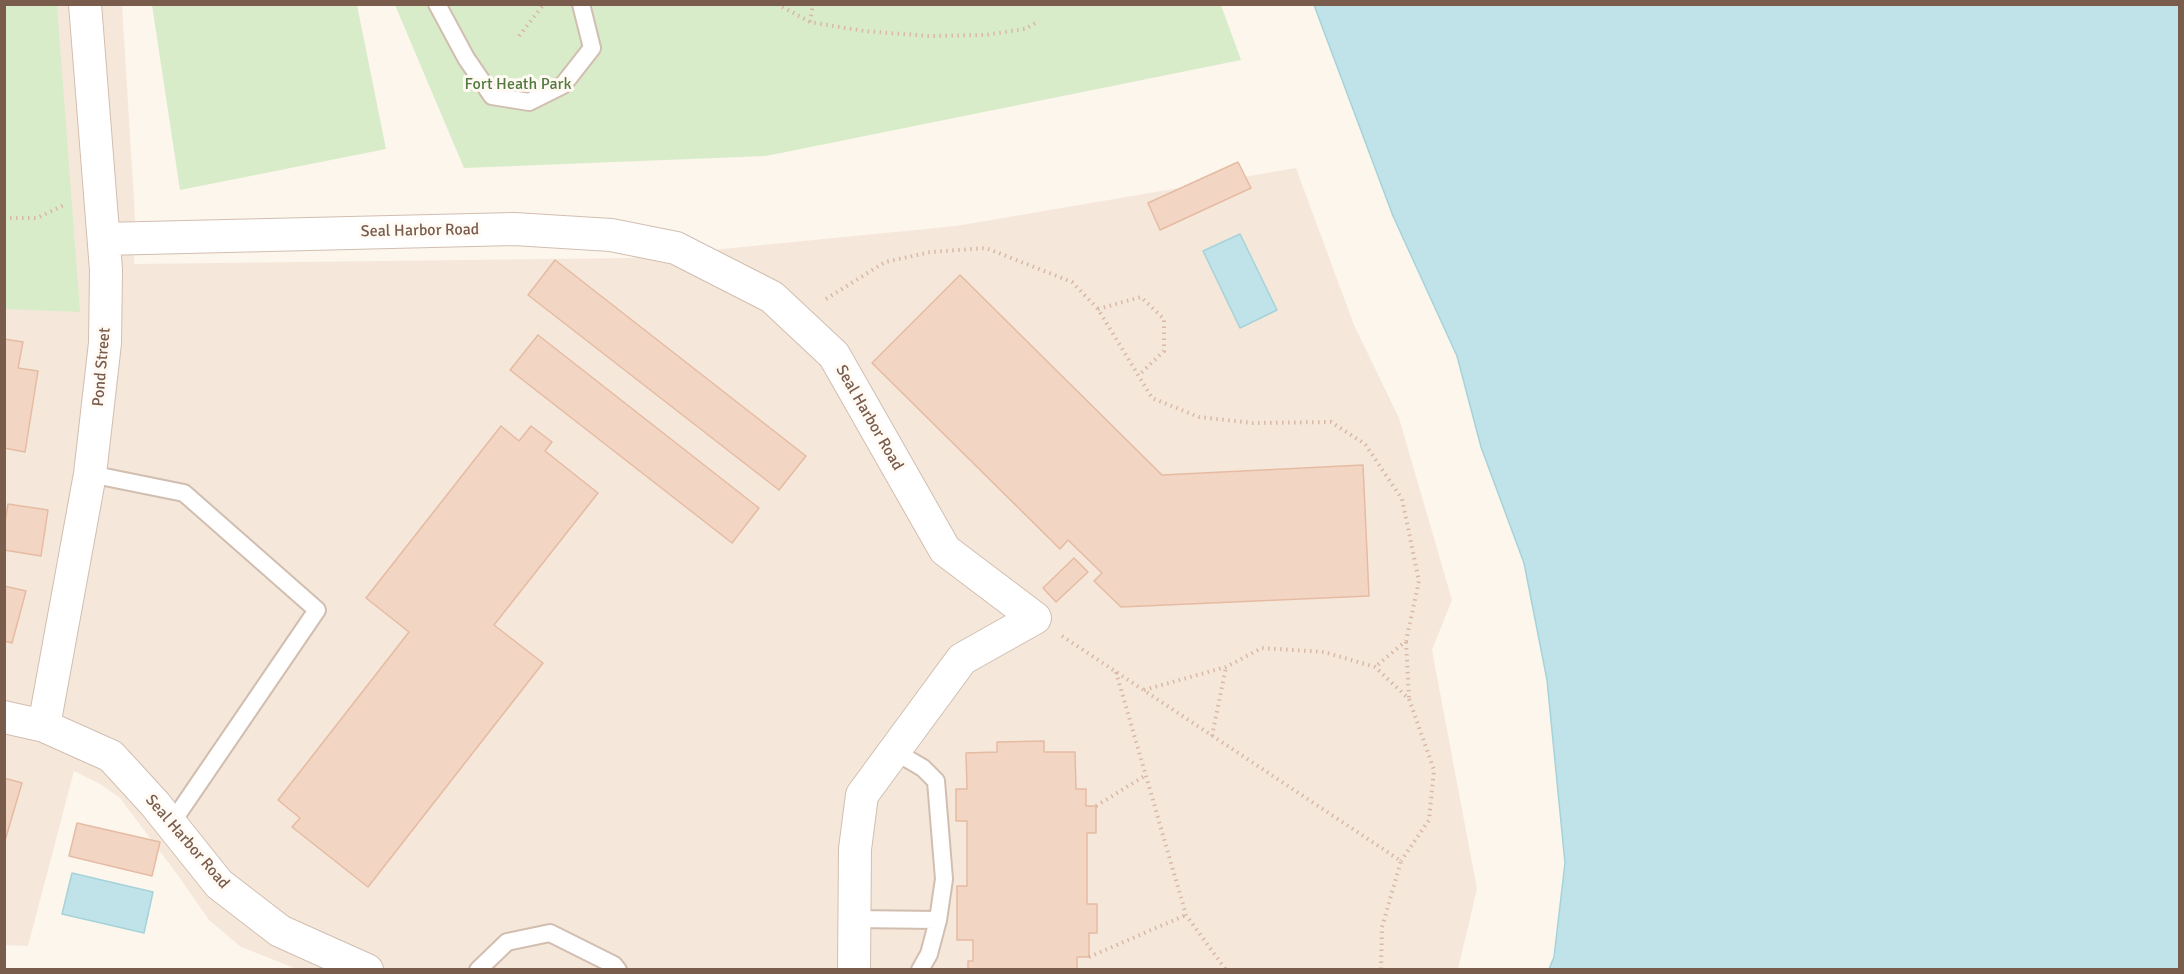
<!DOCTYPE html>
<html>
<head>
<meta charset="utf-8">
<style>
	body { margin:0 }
	#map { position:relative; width:2184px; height:974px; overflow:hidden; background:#fdf6ec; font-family:Signika,sans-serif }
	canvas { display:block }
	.frame { position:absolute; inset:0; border:6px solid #7a5c4d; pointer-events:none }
</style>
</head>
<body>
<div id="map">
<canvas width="2184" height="974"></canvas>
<div class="frame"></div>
</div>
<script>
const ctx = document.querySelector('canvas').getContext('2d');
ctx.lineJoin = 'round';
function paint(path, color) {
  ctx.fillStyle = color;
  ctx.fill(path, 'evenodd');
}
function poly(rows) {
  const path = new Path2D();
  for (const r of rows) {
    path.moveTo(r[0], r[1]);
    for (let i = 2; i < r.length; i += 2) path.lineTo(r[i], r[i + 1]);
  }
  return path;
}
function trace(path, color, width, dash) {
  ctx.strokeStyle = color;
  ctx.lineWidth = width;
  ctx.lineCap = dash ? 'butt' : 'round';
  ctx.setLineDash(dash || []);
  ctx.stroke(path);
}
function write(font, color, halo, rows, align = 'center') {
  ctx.font = font + ' Signika,sans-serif';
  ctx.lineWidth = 6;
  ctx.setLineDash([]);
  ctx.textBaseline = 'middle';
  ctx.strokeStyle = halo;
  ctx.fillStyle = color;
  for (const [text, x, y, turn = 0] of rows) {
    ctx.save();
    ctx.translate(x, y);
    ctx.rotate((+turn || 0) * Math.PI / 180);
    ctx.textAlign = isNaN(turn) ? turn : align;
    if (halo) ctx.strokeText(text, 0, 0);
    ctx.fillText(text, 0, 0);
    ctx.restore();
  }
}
const residential = poly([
	[4,5,122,5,135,217,134,264,630,258,956,226,1296,168,1354,325,1399,418,1452,600,1432,650,1477,889,1458,969,297,969,241,947,209,920,177,874,120,798,100,784,74,771,28,946,5,945]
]);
const green = poly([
	[5,4,57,5,80,312,5,309],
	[152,5,357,5,386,149,180,190],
	[395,5,1221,5,1241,60,766,156,464,168]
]);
const water = poly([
	[1314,5,2179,5,2179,969,1549,969,1554,957,1565,863,1547,680,1524,563,1481,447,1457,356,1393,216,1314,5],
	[1240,234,1277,310,1240,328,1203,251,1240,234],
	[72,873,153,892,144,933,62,914,72,873]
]);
const building = poly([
	[1238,162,1251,188,1160,230,1148,203,1238,162],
	[555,260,806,456,779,490,528,295,555,260],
	[960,275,1162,475,1363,465,1369,596,1121,607,1094,581,1102,573,1068,540,1060,549,872,363,960,275],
	[538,335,759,508,732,543,510,370,538,335],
	[4,339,23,342,18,368,38,371,25,452,4,448,4,339],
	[501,426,519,441,531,426,552,442,545,451,598,493,494,625,543,663,368,887,292,827,300,818,278,800,409,632,366,598,501,426],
	[8,504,48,510,41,556,4,550,4,528,8,504],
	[1074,558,1088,572,1056,602,1043,588,1074,558],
	[4,586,26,591,12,643,4,641,4,586],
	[1044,741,1044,752,1075,752,1076,789,1086,789,1086,806,1096,806,1096,833,1087,833,1087,904,1097,904,1097,933,1089,933,1089,957,1077,957,1077,970,968,970,968,961,973,961,973,940,957,940,957,886,967,886,967,821,956,821,956,789,967,789,966,753,997,752,997,742,1044,741],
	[4,778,22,783,4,844,4,778],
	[77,823,160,842,152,876,69,856,77,823]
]);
const path = poly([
	[777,4,810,22,864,31,929,36,985,35,1025,29,1039,21],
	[810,22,813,4],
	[519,36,544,4],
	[4,218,37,218,66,204],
	[826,299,885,262,931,252,986,248,1072,282,1098,309,1152,398,1199,417,1253,423,1331,422,1365,444,1402,499,1419,581,1406,641,1375,667],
	[1098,309,1141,297,1164,319,1164,351,1139,375],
	[1062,636,1401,861,1382,927,1381,970],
	[1406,642,1409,699],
	[1116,672,1186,915,1226,970],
	[1144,690,1226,667,1262,648,1324,652,1375,667,1409,699,1434,770,1429,820,1401,861],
	[1212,736,1226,667],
	[1096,806,1146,775],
	[1089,957,1186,915]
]);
const lane = poly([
	[437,4,466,58,492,96,529,102,563,85,592,48,581,4],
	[90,474,184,493,317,610,171,824],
	[894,751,923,768,936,781,944,879,938,920,929,954,920,970],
	[854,919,938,920],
	[478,970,507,942,550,933,614,965,618,970]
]);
const street = poly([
	[104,239,514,229,611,235,676,248,772,297,834,355,945,550,1035,618,962,659,862,795,855,849,854,970],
	[4,717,44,726,111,756,155,804,219,884,280,931,367,970],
	[44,726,90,474,105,343,106,270,85,4]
]);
const parkNames = [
	["Fort Heath Park",518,85]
];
const streetNames = [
	["Seal Harbor Road",420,231,-1],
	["Pond Street",102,367,-85],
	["Seal Harbor Road",869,418,60],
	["Seal Harbor Road",187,842,49]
];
paint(residential, '#f5e8da');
paint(green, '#d8ecc9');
paint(water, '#bfe3e8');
trace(water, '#a5d3da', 1.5);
paint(building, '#f3d5c3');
trace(building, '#e6bba3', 1.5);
trace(lane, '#d1beb0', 20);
trace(street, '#d1beb0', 34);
trace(path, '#d9b8a5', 4, [1.5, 4.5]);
trace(lane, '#fff', 16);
trace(street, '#fff', 32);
write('16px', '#537a41', '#fffaf3', parkNames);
write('16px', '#7a5c4d', '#fffaf3', streetNames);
</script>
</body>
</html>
